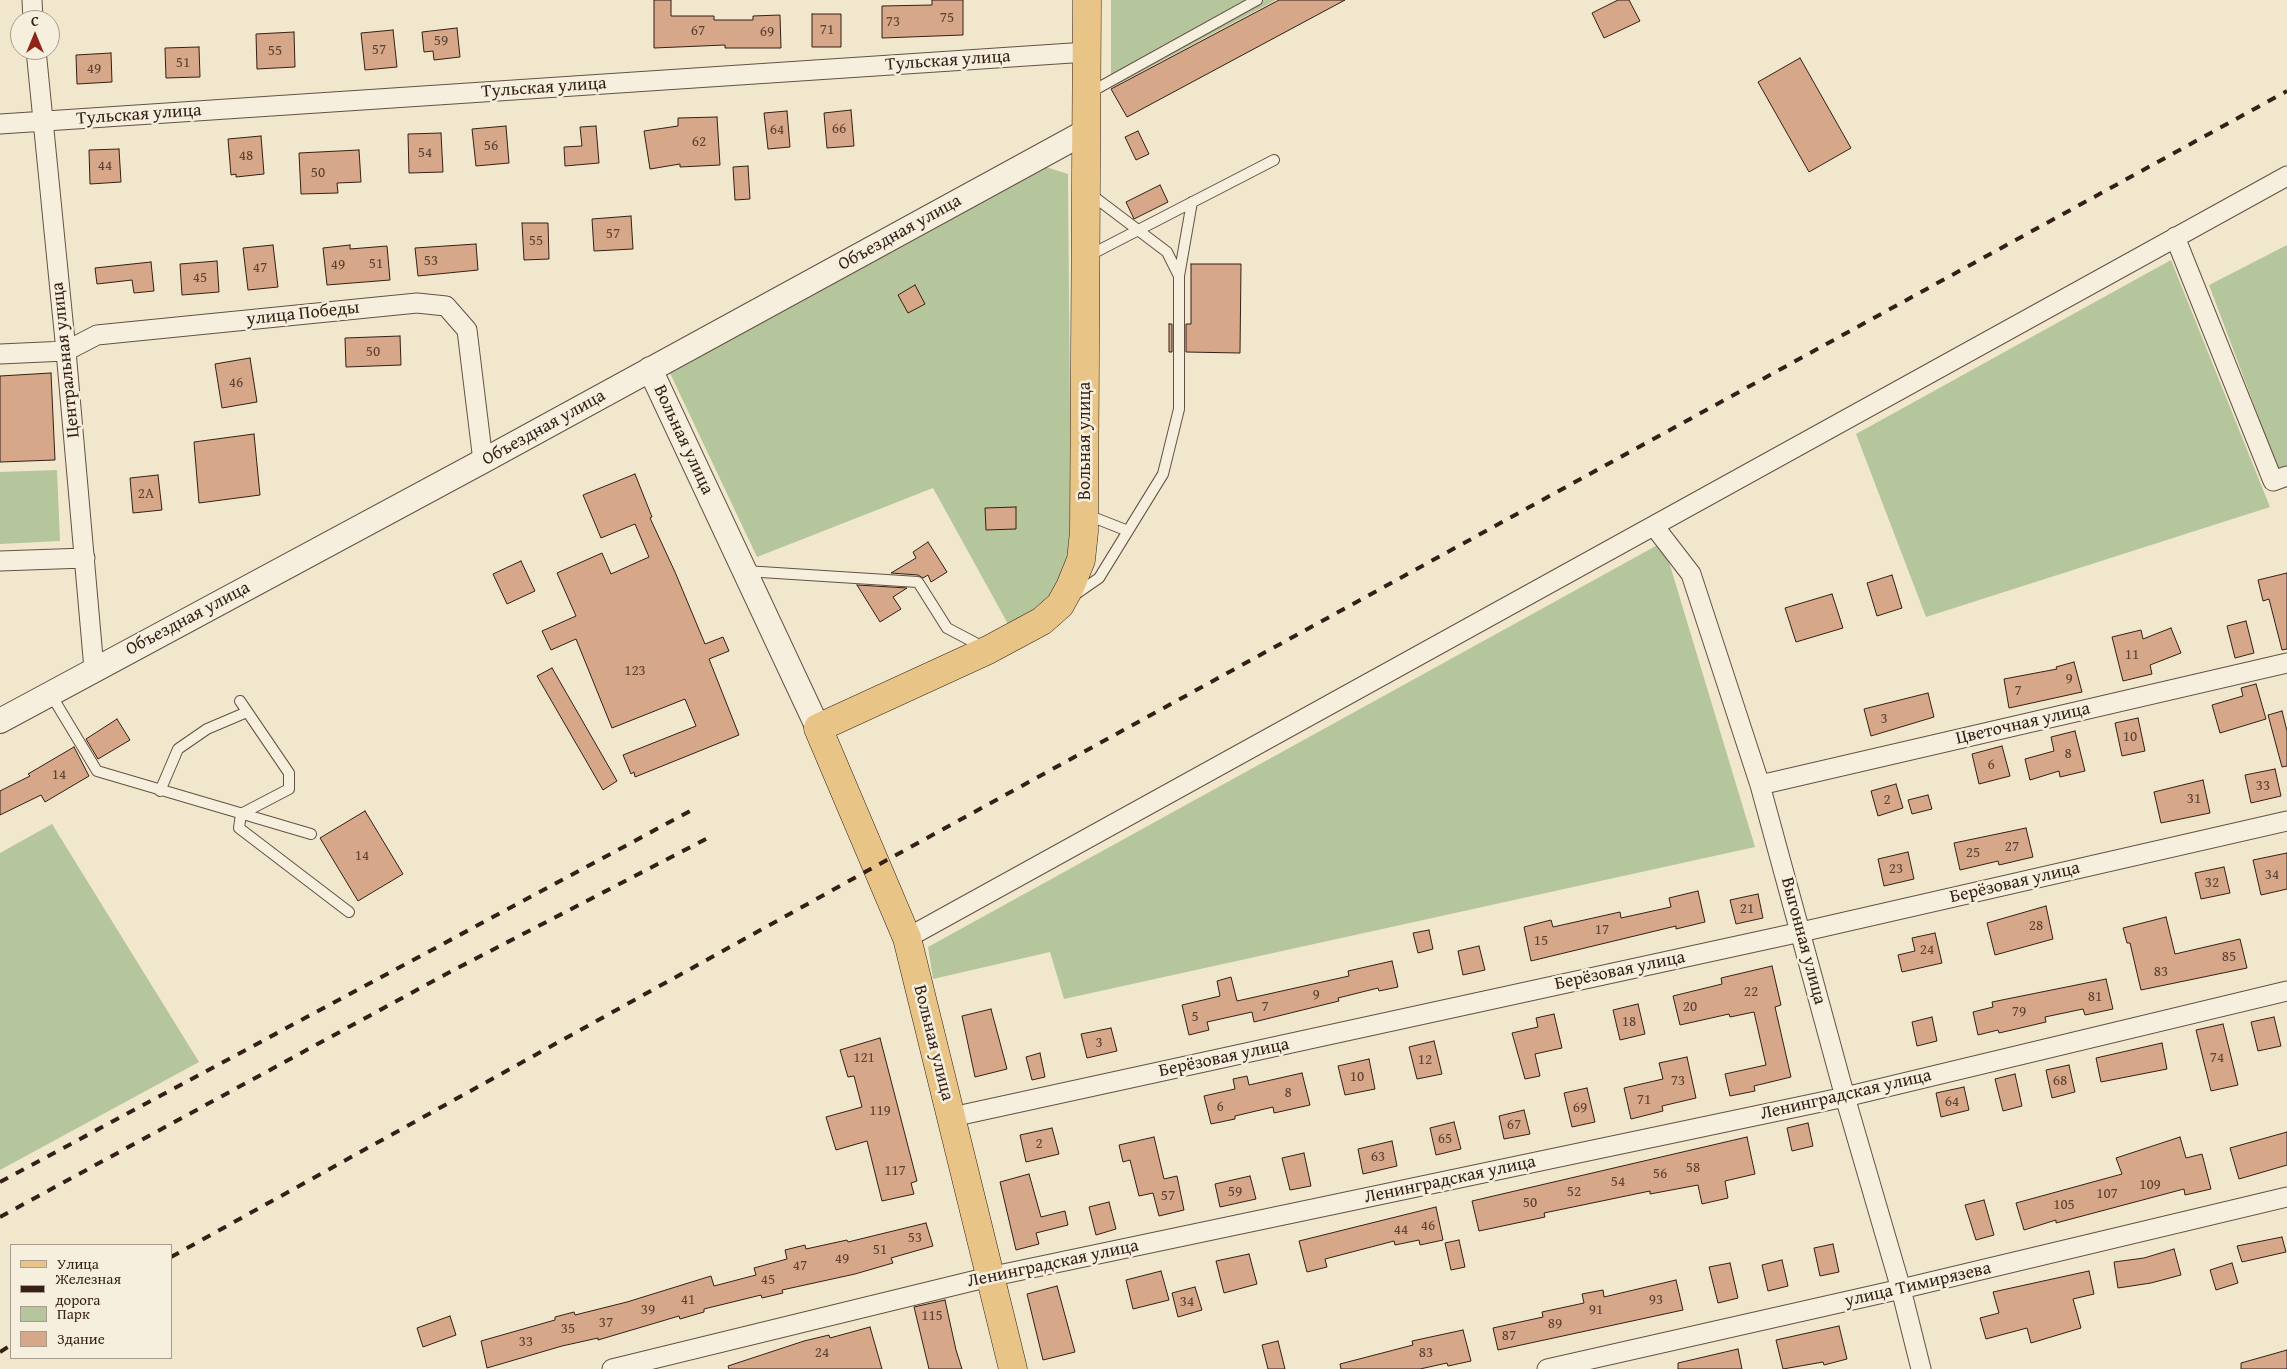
<!DOCTYPE html>
<html>
<head>
<meta charset="utf-8">
<style>
	body { margin:0 }
	#map { position:relative; width:2287px; height:1369px; overflow:hidden; background:#f1e7cd; font-family:"Gentium Book Plus",serif }
	canvas { display:block }
	.legend { position:absolute; left:10px; top:1244px; width:162px; height:115px; box-sizing:border-box; background:#f6efde; border:1px solid #a99c8e; margin:0; padding:6px 9px; list-style:none; font-size:15px; color:#351f16 }
	.legend li { display:flex; align-items:center; gap:10px; height:25px }
	.legend b { width:25px; border:1px solid #a99c8e }
	.north { position:absolute; left:10px; top:10px; width:50px; height:50px; box-sizing:border-box; background:#f6efde; border:1px solid #a99c8e; border-radius:50%; rotate:0deg; font-size:14px; font-weight:700; line-height:20px; text-align:center; color:#351f16 }
	.north::after { content:''; display:block; margin:auto; width:18px; height:22px; background:#8f2418; clip-path:polygon(50% 0,100% 100%,50% 72%,0 100%) }
</style>
</head>
<body>
<div id="map">
<canvas width="2287" height="1369"></canvas>
<ul class="legend">
<li><b style="height:6px;background:#e8c486"></b>Улица</li>
<li><b style="height:6px;background:#351f16"></b>Железная дорога</li>
<li><b style="height:14px;background:#b6c69c"></b>Парк</li>
<li><b style="height:14px;background:#d6a788"></b>Здание</li>
</ul>
<div class="north">С</div>
</div>
<script>
const ctx = document.querySelector('canvas').getContext('2d');
ctx.lineJoin = 'round';
function paint(path, color) {
  ctx.fillStyle = color;
  ctx.fill(path, 'evenodd');
}
function poly(rows) {
  const path = new Path2D();
  for (const r of rows) {
    path.moveTo(r[0], r[1]);
    for (let i = 2; i < r.length; i += 2) path.lineTo(r[i], r[i + 1]);
  }
  return path;
}
function trace(path, color, width, dash) {
  ctx.strokeStyle = color;
  ctx.lineWidth = width;
  ctx.lineCap = dash ? 'butt' : 'round';
  ctx.setLineDash(dash || []);
  ctx.stroke(path);
}
function write(font, color, halo, rows, align = 'center') {
  ctx.font = font + ' "Gentium Book Plus",serif';
  ctx.lineWidth = 5;
  ctx.setLineDash([]);
  ctx.textBaseline = 'middle';
  ctx.strokeStyle = halo;
  ctx.fillStyle = color;
  for (const [text, x, y, turn = 0] of rows) {
    ctx.save();
    ctx.translate(x, y);
    ctx.rotate((+turn || 0) * Math.PI / 180);
    ctx.textAlign = isNaN(turn) ? turn : align;
    if (halo) ctx.strokeText(text, 0, 0);
    ctx.fillText(text, 0, 0);
    ctx.restore();
  }
}
const green = poly([
	[1111,0,1276,0,1111,88],
	[1046,167,1068,174,1071,525,1064,584,1044,608,1008,624,933,488,757,557,669,371],
	[2287,245,2287,466,2278,469,2209,285],
	[2171,260,2270,507,1926,617,1856,434],
	[57,470,60,541,0,544,0,472],
	[1663,542,1755,847,1064,999,1050,952,933,979,928,947],
	[52,824,199,1062,0,1170,0,853]
]);
const building = poly([
	[654,0,671,0,671,16,714,16,714,20,753,20,753,16,780,15,781,48,725,48,725,45,654,48,654,0],
	[932,0,963,0,963,35,882,38,882,6,932,5,932,0],
	[1279,0,1345,0,1127,117,1111,89,1279,0],
	[1618,0,1629,0,1640,21,1604,38,1592,13,1618,0],
	[812,14,841,14,841,47,812,47,812,14],
	[457,28,460,57,434,60,433,51,424,52,422,32,457,28],
	[393,30,397,67,365,70,361,33,393,30],
	[294,32,295,67,257,69,256,34,294,32],
	[199,47,200,77,166,78,165,48,199,47],
	[111,53,112,82,77,84,76,55,111,53],
	[1800,58,1851,148,1809,172,1758,82,1800,58],
	[851,110,854,146,827,148,824,113,851,110],
	[787,111,790,147,768,149,764,113,787,111],
	[717,117,720,165,680,167,680,164,650,169,644,131,678,126,678,118,717,117],
	[506,126,509,163,476,166,472,129,506,126],
	[596,126,599,163,565,166,564,147,582,146,580,127,596,126],
	[1138,131,1149,154,1136,160,1125,137,1138,131],
	[441,133,443,172,409,173,408,134,441,133],
	[261,136,264,174,236,177,236,174,231,175,228,139,261,136],
	[119,149,121,182,90,184,89,150,119,149],
	[359,150,361,182,337,183,338,193,301,194,299,153,359,150],
	[748,166,750,199,735,200,733,167,748,166],
	[1160,185,1168,202,1134,219,1126,202,1160,185],
	[631,216,633,249,594,251,592,219,631,216],
	[522,223,548,223,549,259,524,260,522,223],
	[476,244,478,270,418,276,415,248,476,244],
	[273,245,278,287,248,290,243,248,273,245],
	[350,245,350,249,387,246,390,280,327,285,323,248,350,245],
	[217,261,219,292,182,295,180,264,217,261],
	[151,262,154,291,134,293,132,280,97,284,95,268,151,262],
	[1191,264,1241,264,1240,353,1186,352,1186,324,1191,324,1191,264],
	[915,285,925,304,908,313,898,295,915,285],
	[1169,324,1172,324,1172,352,1169,352,1169,324],
	[400,336,401,365,346,367,345,338,400,336],
	[250,358,257,402,222,408,215,364,250,358],
	[51,373,55,460,0,462,0,376,51,373],
	[254,434,260,495,199,503,194,442,254,434],
	[635,474,652,517,650,518,675,572,705,644,723,637,729,651,709,659,739,735,635,777,634,772,631,774,623,755,696,726,685,699,612,728,576,639,551,650,542,631,576,616,557,573,602,553,611,574,649,557,635,524,601,538,583,495,635,474],
	[158,475,162,510,133,513,130,478,158,475],
	[1016,507,1016,529,986,530,985,508,1016,507],
	[928,542,947,572,931,582,928,575,923,578,918,575,891,573,916,558,913,552,928,542],
	[521,561,535,591,507,604,493,574,521,561],
	[2287,573,2287,649,2282,650,2269,599,2263,601,2258,580,2287,573],
	[1892,575,1902,608,1877,616,1867,583,1892,575],
	[857,585,907,588,893,597,901,609,880,622,857,585],
	[1832,594,1843,628,1796,642,1785,608,1832,594],
	[2246,621,2254,653,2235,658,2227,626,2246,621],
	[2171,628,2181,653,2150,665,2152,674,2123,681,2112,637,2141,630,2143,639,2171,628],
	[2074,662,2082,692,2009,708,2004,679,2057,669,2056,667,2074,662],
	[552,668,617,781,603,790,537,676,552,668],
	[2256,684,2266,719,2220,733,2212,705,2243,696,2241,688,2256,684],
	[1928,693,1934,717,1871,736,1864,709,1928,693],
	[2282,711,2287,731,2287,766,2282,767,2268,715,2282,711],
	[2138,718,2145,751,2122,756,2115,723,2138,718],
	[117,719,130,740,98,759,86,739,117,719],
	[2075,731,2085,771,2060,777,2059,771,2030,780,2025,759,2054,751,2051,737,2075,731],
	[2002,746,2010,776,1979,784,1972,754,2002,746],
	[74,747,89,776,45,802,41,795,0,815,0,791,30,776,28,774,74,747],
	[2275,769,2281,796,2251,803,2245,775,2275,769],
	[2203,780,2210,813,2161,823,2154,792,2203,780],
	[1896,784,1903,808,1878,816,1871,791,1896,784],
	[1928,795,1932,809,1912,814,1908,800,1928,795],
	[365,811,403,874,358,901,320,838,365,811],
	[2026,828,2033,857,1999,865,1998,861,1960,870,1954,843,2026,828],
	[1908,852,1914,879,1884,886,1878,859,1908,852],
	[2287,853,2287,889,2261,895,2253,860,2287,853],
	[2224,867,2230,893,2201,899,2195,873,2224,867],
	[1698,891,1705,922,1676,929,1676,926,1531,961,1524,927,1551,920,1553,927,1620,912,1621,918,1671,907,1669,898,1698,891],
	[1758,894,1763,918,1736,924,1730,900,1758,894],
	[2046,906,2053,939,1995,955,1987,923,2046,906],
	[2166,917,2175,954,2240,939,2247,968,2141,990,2130,943,2127,943,2123,928,2166,917],
	[1429,930,1433,949,1418,953,1413,933,1429,930],
	[1935,933,1942,963,1902,972,1898,955,1915,951,1912,938,1935,933],
	[1479,946,1485,970,1463,975,1458,951,1479,946],
	[1392,961,1398,987,1379,991,1378,988,1338,998,1339,1001,1254,1022,1252,1012,1207,1022,1209,1030,1189,1035,1182,1005,1220,996,1217,981,1231,977,1237,1001,1349,976,1348,971,1392,961],
	[1772,966,1781,1005,1775,1007,1791,1077,1754,1086,1755,1091,1730,1096,1725,1074,1766,1065,1754,1012,1730,1017,1729,1014,1680,1025,1673,996,1722,984,1721,978,1772,966],
	[2106,979,2113,1009,2085,1015,2083,1009,2045,1017,2046,1022,1999,1033,1998,1030,1978,1035,1973,1012,1993,1007,1992,1002,2106,979],
	[1638,1004,1645,1034,1620,1040,1613,1010,1638,1004],
	[991,1009,1007,1069,975,1077,962,1016,991,1009],
	[1554,1014,1562,1048,1535,1054,1540,1076,1525,1079,1512,1033,1538,1027,1536,1018,1554,1014],
	[1932,1017,1937,1041,1917,1046,1912,1022,1932,1017],
	[2274,1017,2281,1046,2258,1051,2251,1022,2274,1017],
	[2223,1024,2238,1085,2211,1091,2196,1030,2223,1024],
	[1111,1028,1117,1051,1087,1058,1081,1034,1111,1028],
	[880,1038,917,1181,911,1183,914,1194,882,1201,867,1141,836,1150,826,1117,862,1107,854,1076,848,1077,840,1050,880,1038],
	[1434,1041,1442,1074,1417,1079,1409,1047,1434,1041],
	[2162,1043,2167,1069,2101,1082,2096,1058,2162,1043],
	[1040,1053,1045,1077,1032,1080,1026,1057,1040,1053],
	[1687,1057,1696,1098,1662,1106,1663,1111,1631,1119,1624,1088,1663,1079,1659,1063,1687,1057],
	[1369,1059,1375,1089,1345,1095,1338,1066,1369,1059],
	[2069,1065,2075,1092,2052,1098,2046,1070,2069,1065],
	[1302,1073,1310,1105,1274,1113,1273,1107,1235,1116,1235,1119,1211,1124,1204,1096,1235,1089,1233,1079,1247,1076,1249,1085,1302,1073],
	[2015,1074,2022,1106,2003,1111,1995,1079,2015,1074],
	[1964,1087,1969,1110,1941,1117,1936,1093,1964,1087],
	[1587,1088,1595,1122,1572,1127,1564,1093,1587,1088],
	[1524,1110,1530,1134,1504,1139,1499,1116,1524,1110],
	[1454,1122,1461,1149,1436,1155,1430,1128,1454,1122],
	[1808,1123,1813,1146,1792,1151,1787,1128,1808,1123],
	[1052,1128,1059,1154,1026,1162,1020,1135,1052,1128],
	[2287,1132,2287,1165,2239,1179,2230,1148,2287,1132],
	[1154,1137,1164,1179,1177,1176,1184,1210,1159,1216,1153,1193,1139,1196,1130,1160,1123,1162,1119,1145,1154,1137],
	[1747,1137,1755,1174,1725,1181,1728,1198,1702,1204,1698,1185,1650,1194,1650,1191,1544,1213,1545,1217,1479,1231,1472,1201,1747,1137],
	[2180,1137,2186,1158,2202,1154,2211,1189,2185,1195,2184,1189,2056,1223,2056,1220,2024,1230,2016,1203,2122,1174,2116,1158,2180,1137],
	[1392,1141,1397,1166,1363,1174,1358,1149,1392,1141],
	[1304,1153,1311,1186,1290,1190,1282,1158,1304,1153],
	[1029,1174,1041,1217,1065,1211,1068,1225,1036,1233,1039,1244,1016,1250,1000,1182,1029,1174],
	[1250,1176,1256,1199,1220,1207,1215,1184,1250,1176],
	[1984,1200,1994,1235,1976,1240,1965,1205,1984,1200],
	[1109,1202,1116,1229,1096,1235,1089,1207,1109,1202],
	[1436,1207,1443,1240,1420,1245,1419,1240,1395,1245,1394,1241,1325,1259,1327,1267,1307,1272,1299,1241,1436,1207],
	[926,1223,933,1246,891,1258,893,1263,855,1274,782,1290,783,1293,762,1298,761,1295,704,1309,704,1312,680,1319,679,1316,598,1340,598,1338,562,1346,487,1368,481,1341,555,1320,555,1317,574,1312,575,1315,627,1302,711,1276,714,1286,756,1275,754,1268,787,1259,785,1250,805,1245,806,1249,847,1240,848,1242,926,1223],
	[2282,1237,2286,1252,2242,1262,2237,1246,2282,1237],
	[1459,1240,1465,1267,1451,1270,1445,1243,1459,1240],
	[1833,1244,1839,1272,1820,1276,1814,1248,1833,1244],
	[2174,1249,2181,1275,2151,1283,2118,1288,2114,1262,2144,1258,2174,1249],
	[1249,1254,1257,1284,1224,1293,1216,1261,1249,1254],
	[1782,1260,1788,1286,1768,1291,1762,1265,1782,1260],
	[1730,1263,1738,1298,1718,1303,1709,1267,1730,1263],
	[2232,1263,2238,1283,2216,1290,2210,1270,2232,1263],
	[1161,1271,1169,1300,1133,1309,1126,1280,1161,1271],
	[2089,1271,2094,1294,2073,1299,2081,1328,2031,1343,2027,1328,1986,1339,1980,1318,1999,1313,1993,1292,2089,1271],
	[1676,1280,1683,1310,1498,1350,1493,1328,1543,1317,1542,1312,1584,1303,1582,1294,1603,1290,1604,1297,1676,1280],
	[1057,1286,1075,1352,1043,1360,1027,1294,1057,1286],
	[1195,1287,1202,1310,1178,1317,1172,1293,1195,1287],
	[945,1300,956,1350,962,1369,929,1369,914,1307,945,1300],
	[450,1316,456,1335,423,1347,417,1328,450,1316],
	[1839,1326,1847,1359,1824,1365,1823,1362,1783,1369,1776,1340,1839,1326],
	[870,1327,882,1369,729,1369,728,1366,804,1341,829,1335,830,1338,870,1327],
	[1463,1330,1471,1361,1448,1366,1447,1363,1420,1369,1341,1369,1340,1364,1413,1345,1412,1341,1463,1330],
	[1278,1341,1285,1369,1268,1369,1262,1345,1278,1341],
	[1738,1349,1742,1369,1678,1369,1678,1363,1738,1349],
	[2287,1350,2287,1369,2241,1369,2241,1363,2287,1350]
]);
const service = poly([
	[1089,93,1257,0],
	[1088,256,1274,160],
	[1179,276,1192,202],
	[1085,514,1128,531],
	[745,571,918,582,947,628,985,648],
	[1073,596,1099,578,1163,474,1179,409,1179,276,1167,252,1089,193],
	[50,693,97,771,311,834],
	[240,701,289,773,289,789,241,814,239,828,349,912],
	[160,791,178,749,207,729,247,712]
]);
const minor = poly([
	[32,0,33,20],
	[36,50,66,351,94,669],
	[0,124,1087,52],
	[2175,237,2273,481,2287,476],
	[0,354,66,351,97,335,417,303,446,306,467,330,483,461],
	[1654,526,1691,574,1760,785,1845,1097,1901,1289,1921,1369],
	[0,561,85,558],
	[1760,785,2287,663],
	[907,938,2287,176],
	[952,1117,1801,932,2287,821],
	[612,1369,989,1277,1845,1097,2287,991],
	[1547,1369,1901,1289,2287,1197]
]);
const tertiary = poly([
	[650,369,818,728],
	[0,721,483,461,1087,131]
]);
const primary = poly([
	[1013,1369,907,938,818,728,988,650,1042,621,1060,605,1070,587,1081,560,1084,532,1087,0]
]);
const rail = poly([
	[0,1182,694,809],
	[0,1217,448,973,706,839],
	[171,1257,876,866,2287,91],
	[0,1352,11,1345]
]);
const numberNames = [
	["75",947,18],
	["73",893,22],
	["71",827,30],
	["67",698,31],
	["69",767,32],
	["59",441,41],
	["57",379,50],
	["55",275,51],
	["51",183,63],
	["49",94,69],
	["66",839,129],
	["64",777,130],
	["62",699,142],
	["56",491,146],
	["54",425,153],
	["48",246,156],
	["44",105,166],
	["50",318,173],
	["57",613,234],
	["55",536,241],
	["53",431,261],
	["51",376,264],
	["49",338,265],
	["47",260,268],
	["45",200,278],
	["50",373,352],
	["46",236,383],
	["2А",146,494],
	["11",2132,655],
	["123",635,671],
	["9",2069,679],
	["7",2018,691],
	["3",1884,719],
	["10",2130,737],
	["8",2068,754],
	["6",1991,765],
	["14",59,775],
	["33",2263,786],
	["31",2194,799],
	["2",1887,800],
	["27",2012,847],
	["25",1973,853],
	["14",362,856],
	["23",1896,869],
	["34",2272,875],
	["32",2212,883],
	["21",1747,909],
	["28",2036,926],
	["17",1602,930],
	["15",1541,941],
	["24",1927,950],
	["85",2229,957],
	["83",2161,972],
	["22",1751,992],
	["9",1316,995],
	["81",2095,997],
	["7",1265,1007],
	["20",1690,1007],
	["79",2019,1012],
	["5",1195,1017],
	["18",1629,1022],
	["3",1099,1043],
	["121",864,1058],
	["74",2217,1058],
	["12",1425,1060],
	["10",1357,1077],
	["73",1678,1081],
	["68",2060,1081],
	["8",1288,1093],
	["71",1644,1100],
	["64",1952,1102],
	["6",1220,1107],
	["69",1580,1108],
	["119",880,1111],
	["67",1514,1125],
	["65",1445,1139],
	["2",1039,1144],
	["63",1378,1157],
	["58",1693,1168],
	["117",895,1171],
	["56",1660,1174],
	["54",1618,1182],
	["109",2150,1185],
	["59",1235,1192],
	["52",1574,1192],
	["107",2107,1194],
	["57",1168,1196],
	["50",1530,1203],
	["105",2064,1205],
	["46",1428,1226],
	["44",1401,1230],
	["53",915,1238],
	["51",880,1250],
	["49",842,1259],
	["47",800,1266],
	["45",768,1280],
	["41",688,1300],
	["93",1656,1300],
	["34",1187,1302],
	["39",648,1310],
	["91",1596,1310],
	["115",932,1316],
	["37",606,1323],
	["89",1555,1324],
	["35",568,1329],
	["87",1509,1336],
	["33",526,1342],
	["24",822,1353],
	["83",1426,1353]
];
const streetNames = [
	["Тульская улица",948,61,-4],
	["Тульская улица",544,88,-4],
	["Тульская улица",139,115,-4],
	["Объездная улица",900,233,-29],
	["улица Победы",303,314,-6],
	["Центральная улица",66,360,-96],
	["Объездная улица",544,428,-29],
	["Вольная улица",683,440,65],
	["Вольная улица",1085,441,-90],
	["Объездная улица",188,619,-28],
	["Цветочная улица",2023,724,-13],
	["Берёзовая улица",2015,883,-13],
	["Выгонная улица",1803,941,75],
	["Берёзовая улица",1620,971,-12],
	["Вольная улица",933,1043,76],
	["Берёзовая улица",1224,1058,-12],
	["Ленинградская улица",1846,1095,-13],
	["Ленинградская улица",1450,1180,-12],
	["Ленинградская улица",1053,1264,-12],
	["улица Тимирязева",1918,1285,-13]
];
paint(green, '#b6c69c');
paint(building, '#d6a788');
trace(building, '#351f16', 1);
trace(service, '#645144', 12);
trace(minor, '#645144', 21);
trace(tertiary, '#645144', 26);
trace(primary, '#351f16', 29);
trace(service, '#f6efde', 10);
trace(minor, '#f6efde', 19);
trace(tertiary, '#f6efde', 24);
trace(primary, '#e8c486', 28);
trace(rail, '#351f16', 4, [9, 9]);
write('15px', '#5d4132', null, numberNames);
write('18px', '#351f16', '#f6efde', streetNames);
</script>
</body>
</html>
